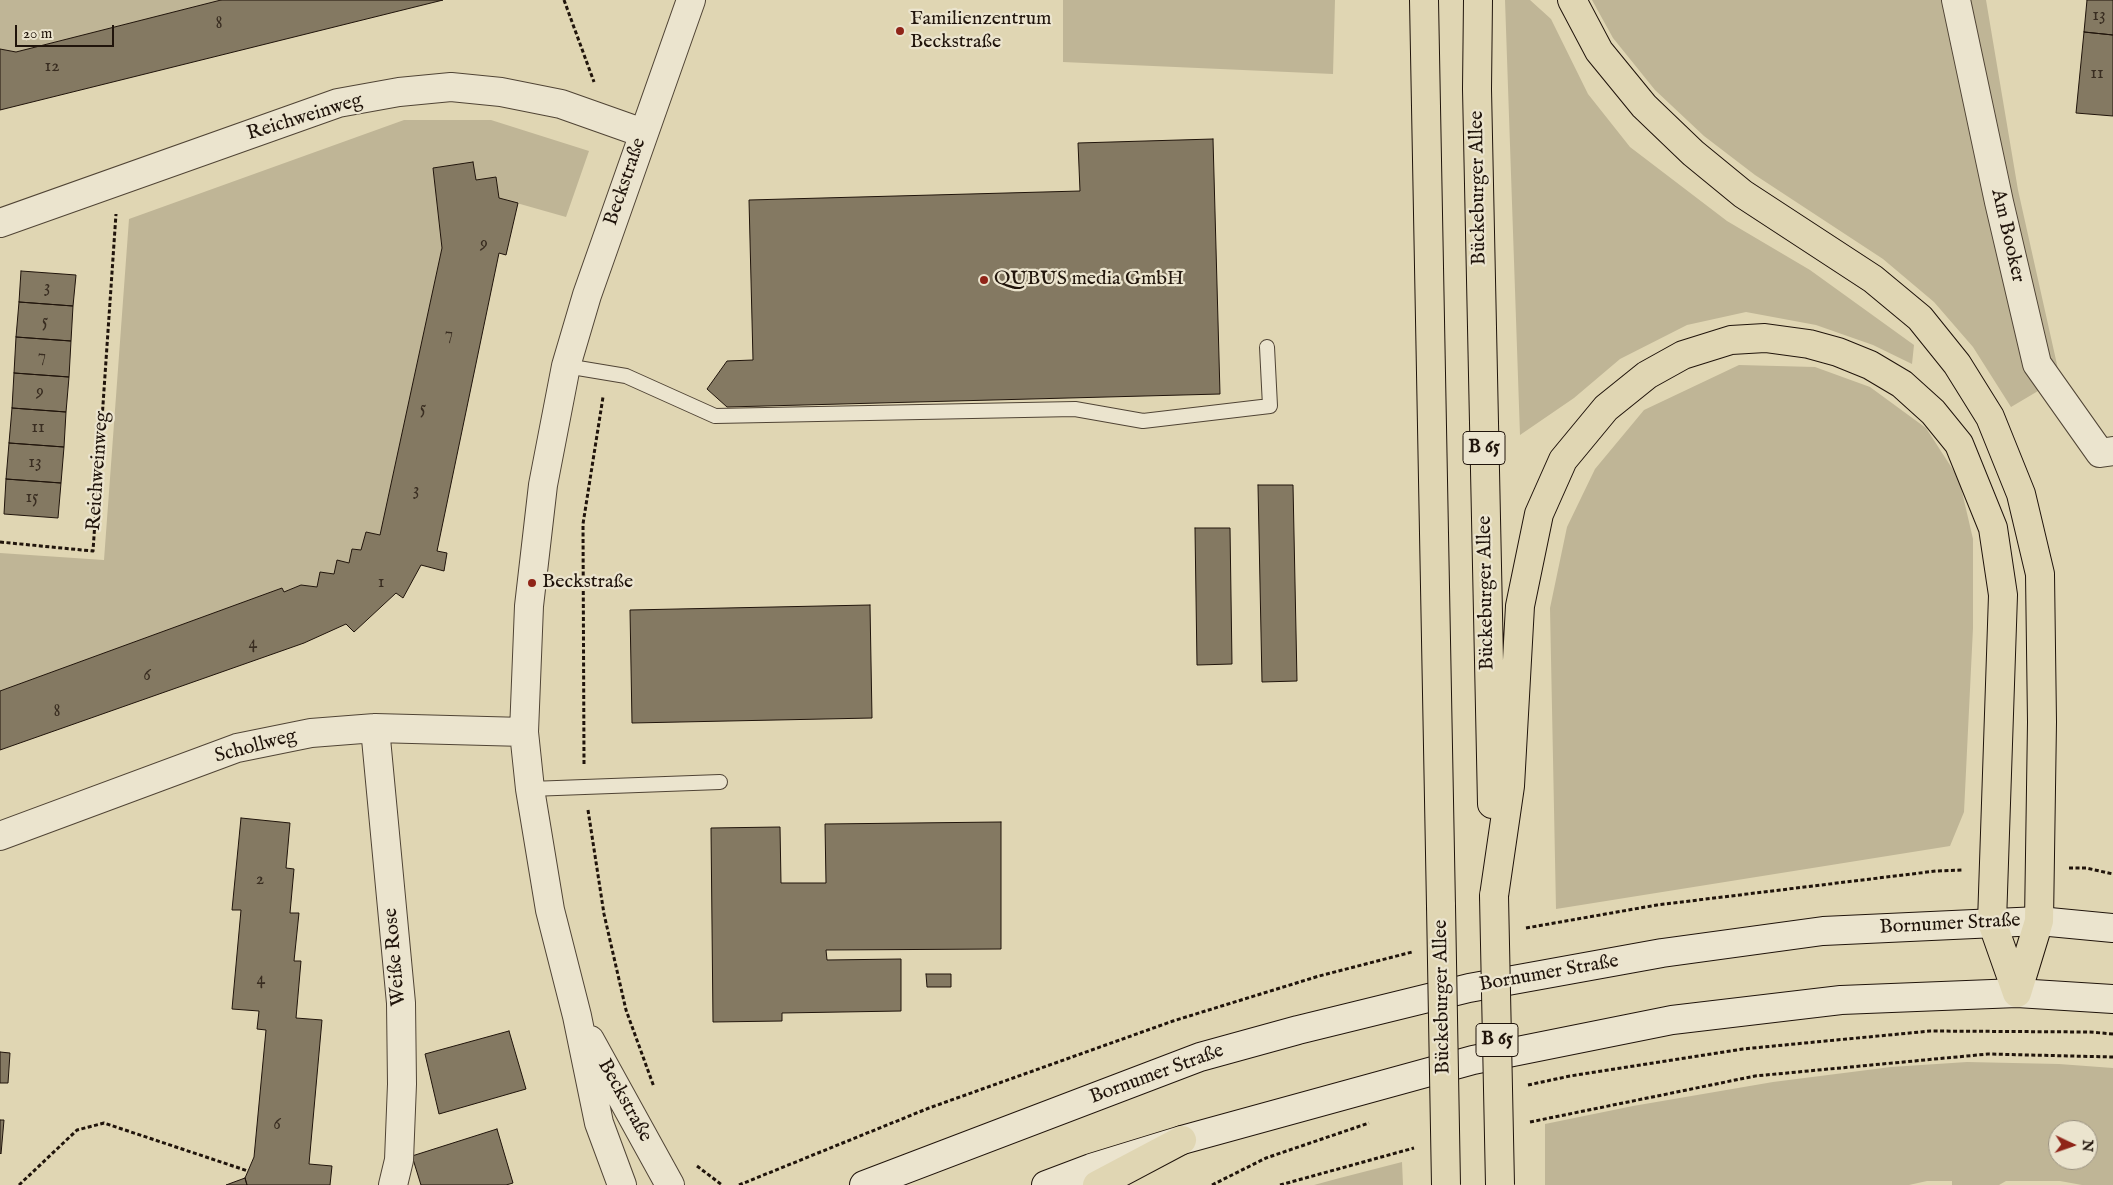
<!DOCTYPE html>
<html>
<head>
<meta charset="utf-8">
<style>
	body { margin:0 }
	#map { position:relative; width:2113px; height:1185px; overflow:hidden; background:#e0d6b3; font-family:"IM FELL English",serif }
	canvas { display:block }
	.north { position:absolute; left:2048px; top:1120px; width:50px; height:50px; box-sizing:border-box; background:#ebe4ce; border:1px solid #9a9180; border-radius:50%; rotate:93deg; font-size:14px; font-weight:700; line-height:20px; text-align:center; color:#20140b }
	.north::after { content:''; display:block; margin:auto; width:18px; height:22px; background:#8f2418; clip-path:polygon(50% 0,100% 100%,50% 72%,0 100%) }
	.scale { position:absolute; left:15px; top:25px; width:99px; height:22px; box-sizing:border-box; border:2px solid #20140b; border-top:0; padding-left:6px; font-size:15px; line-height:18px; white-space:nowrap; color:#20140b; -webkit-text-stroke:4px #ebe4ce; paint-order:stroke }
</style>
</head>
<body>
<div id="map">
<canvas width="2113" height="1185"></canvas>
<div class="north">N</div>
<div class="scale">20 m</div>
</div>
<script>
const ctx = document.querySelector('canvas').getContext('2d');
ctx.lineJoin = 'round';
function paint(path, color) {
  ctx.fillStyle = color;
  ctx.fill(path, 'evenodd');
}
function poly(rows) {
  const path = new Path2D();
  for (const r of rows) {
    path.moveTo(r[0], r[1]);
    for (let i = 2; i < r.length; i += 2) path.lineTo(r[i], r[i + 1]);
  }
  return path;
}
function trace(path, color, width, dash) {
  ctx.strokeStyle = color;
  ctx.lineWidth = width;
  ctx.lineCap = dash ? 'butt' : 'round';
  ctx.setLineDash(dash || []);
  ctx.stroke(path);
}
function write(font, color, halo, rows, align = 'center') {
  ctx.font = font + ' "IM FELL English",serif';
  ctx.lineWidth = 4.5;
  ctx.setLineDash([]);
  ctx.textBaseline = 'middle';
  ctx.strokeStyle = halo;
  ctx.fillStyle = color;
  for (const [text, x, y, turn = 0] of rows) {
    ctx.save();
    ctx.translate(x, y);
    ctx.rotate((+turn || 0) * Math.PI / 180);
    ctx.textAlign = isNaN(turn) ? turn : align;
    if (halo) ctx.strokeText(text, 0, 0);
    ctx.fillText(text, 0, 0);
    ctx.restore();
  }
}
const green = poly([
	[0,0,221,0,16,52,0,49],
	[1063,0,1335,0,1333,74,1063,62],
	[1505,0,1530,0,1551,19,1588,94,1630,147,1727,221,1810,270,1914,345,1912,364,1873,345,1816,325,1746,312,1687,325,1620,359,1574,398,1520,435],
	[1592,0,1986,0,2018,190,2060,378,2011,407,1973,347,1934,302,1883,259,1755,175,1704,136,1655,90,1613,38],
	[404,120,491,120,589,151,566,217,499,198,496,177,476,180,473,162,433,168,442,248,380,535,366,532,361,550,352,549,349,563,337,560,334,574,320,572,317,587,301,585,284,592,282,588,0,691,0,553,104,560,129,219],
	[1739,365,1815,367,1870,387,1926,428,1959,479,1973,539,1973,628,1964,812,1950,846,1556,909,1550,608,1567,527,1595,469,1644,410],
	[1967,1062,2059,1064,2113,1068,2113,1185,2082,1185,2060,1181,2006,1181,1999,1185,1952,1185,1952,1181,1927,1181,1909,1185,1545,1185,1545,1124,1633,1106,1773,1082,1891,1067],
	[2058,1130,2088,1130,2088,1160,2058,1160],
	[1402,1162,1403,1185,1314,1185,1336,1179]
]);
const building = poly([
	[221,0,443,0,0,110,0,49,16,52,221,0],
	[2087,0,2113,0,2113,35,2084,32,2087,0],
	[2084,32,2113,35,2113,116,2076,113,2084,32],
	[1213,139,1220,394,727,407,707,389,727,361,753,360,749,200,1080,191,1078,143,1213,139],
	[473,162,476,180,496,177,499,198,518,203,506,255,499,253,437,551,447,553,444,571,421,565,403,598,396,593,354,632,346,624,304,643,0,750,0,691,282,588,284,592,301,585,317,587,320,572,334,574,337,560,349,563,352,549,361,550,366,532,380,535,442,248,433,168,473,162],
	[21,271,76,275,73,306,19,302,21,271],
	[19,302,73,306,71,341,16,337,19,302],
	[16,337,71,341,69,377,14,373,16,337],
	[14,373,69,377,66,412,12,408,14,373],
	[12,408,66,412,64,447,9,443,12,408],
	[9,443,64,447,61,483,6,479,9,443],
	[6,479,61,483,58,518,4,514,6,479],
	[1258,485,1293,485,1297,681,1262,682,1258,485],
	[1195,528,1230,528,1232,664,1197,665,1195,528],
	[870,605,872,718,632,723,630,610,870,605],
	[241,818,290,823,286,868,294,869,290,913,299,913,294,961,301,961,296,1018,322,1020,309,1164,332,1166,330,1185,247,1185,245,1178,254,1157,266,1030,257,1029,259,1011,232,1009,241,910,232,910,241,818],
	[1001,822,1001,949,826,950,827,960,901,959,901,1011,782,1013,782,1021,713,1022,711,828,780,827,781,883,826,883,825,824,1001,822],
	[926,974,951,974,951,987,927,987,926,974],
	[509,1031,526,1089,439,1114,425,1054,509,1031],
	[0,1052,10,1053,8,1083,0,1083,0,1052],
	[0,1120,4,1120,1,1154,0,1153,0,1120],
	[497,1129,513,1183,506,1185,421,1185,412,1156,497,1129],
	[245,1178,247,1185,226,1185,245,1178]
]);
const path = poly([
	[564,0,594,82],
	[0,542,93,551,116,214],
	[584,764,583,524,603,397],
	[588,810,604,914,626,1010,654,1087],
	[2069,868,2086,868,2113,874],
	[1526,928,1657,905,1936,871,1963,870],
	[1528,1085,1570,1076,1743,1049,1930,1031,2090,1032,2113,1034],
	[1530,1122,1755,1076,1988,1054,2113,1057],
	[697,1166,722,1185],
	[19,1185,77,1130,104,1123,248,1171],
	[739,1185,929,1108,1173,1021,1319,976,1412,952],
	[1212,1185,1266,1158,1369,1123],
	[1280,1185,1414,1148]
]);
const lane = poly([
	[566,366,626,376,715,416,1075,409,1143,421,1270,406,1267,347],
	[530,789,720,782]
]);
const street = poly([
	[1956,0,1999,202,2037,364,2100,453,2113,451],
	[0,223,338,103,399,92,451,87,501,92,561,104,643,133],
	[375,728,401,1003,402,1084,399,1160,393,1185],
	[0,836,237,748,311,733,375,728,524,732],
	[590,1040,670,1185],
	[622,1185,599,1123,577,1016,550,910,530,789,524,732,529,606,543,485,566,366,587,295,691,0]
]);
const secondary = poly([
	[864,1185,1200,1057,1298,1030,1469,988,1662,953,1823,931,2039,921,2113,928],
	[1046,1185,1091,1168,1182,1140,1473,1060,1672,1020,1841,1000,2017,993,2113,999]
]);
const highway = poly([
	[1424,0,1441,906],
	[1478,0,1477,89,1492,804],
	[1572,0,1599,51,1644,106,1693,153,1743,194,1873,279,1920,318,1957,364,1990,417,2021,494,2040,574,2042,722,2039,921,2017,993],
	[1494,896,1510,786,1520,606,1539,514,1563,460,1606,408,1647,375,1683,355,1731,340,1765,338,1809,344,1838,352,1870,365,1902,384,1933,412,1959,444,1993,528,2003,595,1992,922,2017,993],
	[1097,1185,1182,1140]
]);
const highwayBridge = poly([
	[1494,896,1500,1185],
	[1441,906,1446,1185]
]);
const markers = [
	[900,31,5,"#8f2418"],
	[984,280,5,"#8f2418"],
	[532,583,5,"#8f2418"]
];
const numberNames = [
	["13",2099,16],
	["8",219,24],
	["12",52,67],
	["11",2097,74],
	["9",484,244],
	["3",47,288],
	["5",45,322],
	["7",449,335],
	["7",42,357],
	["9",40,392],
	["5",423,409],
	["11",38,428],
	["13",35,463],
	["3",416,491],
	["15",32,498],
	["1",381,583],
	["4",253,644],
	["6",147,676],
	["8",57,712],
	["2",260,880],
	["4",261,980],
	["6",277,1125]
];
const shields = [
	[1484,448,42],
	[1497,1040,42]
];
const shieldNames = [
	["B 65",1484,448],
	["B 65",1497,1040]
];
const poiNames = [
	["Familienzentrum",910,20],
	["Beckstraße",910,43],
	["QUBUS media GmbH",994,280],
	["Beckstraße",542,583]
];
const streetNames = [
	["Reichweinweg",305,118,-17],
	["Beckstraße",626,182,-71],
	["Bückeburger Allee",1479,188,-91],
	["Am Booker",2007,236,77],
	["Reichweinweg",99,471,-86],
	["Bückeburger Allee",1487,593,-91],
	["Schollweg",256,747,-15],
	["Bornumer Straße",1950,925,-3],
	["Weiße Rose",396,957,-95],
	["Bornumer Straße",1549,974,-10],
	["Bückeburger Allee",1443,997,-91],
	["Bornumer Straße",1157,1075,-20],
	["Beckstraße",624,1101,61]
];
paint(green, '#bfb596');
paint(building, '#847962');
trace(building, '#20140b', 1);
trace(lane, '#504435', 16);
trace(street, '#504435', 30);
trace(secondary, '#20140b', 30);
trace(highway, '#20140b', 30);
trace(path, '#20140b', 3, [4, 2.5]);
trace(lane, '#ebe4ce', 14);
trace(street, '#ebe4ce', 28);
trace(secondary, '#ebe4ce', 28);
trace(highway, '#e0d6b3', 28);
trace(highwayBridge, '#20140b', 30, []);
trace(highwayBridge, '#e0d6b3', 28);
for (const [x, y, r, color] of markers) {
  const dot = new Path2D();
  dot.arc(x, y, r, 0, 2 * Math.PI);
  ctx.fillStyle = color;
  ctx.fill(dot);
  trace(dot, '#ebe4ce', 2);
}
write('18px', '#392d21', null, numberNames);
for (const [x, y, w] of shields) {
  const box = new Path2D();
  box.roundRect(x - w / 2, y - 16.5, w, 33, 4);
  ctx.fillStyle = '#ebe4ce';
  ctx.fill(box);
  trace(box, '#20140b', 1);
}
write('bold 19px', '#20140b', null, shieldNames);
write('20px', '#20140b', '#ebe4ce', poiNames, 'left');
write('20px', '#20140b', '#ebe4ce', streetNames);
</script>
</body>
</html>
